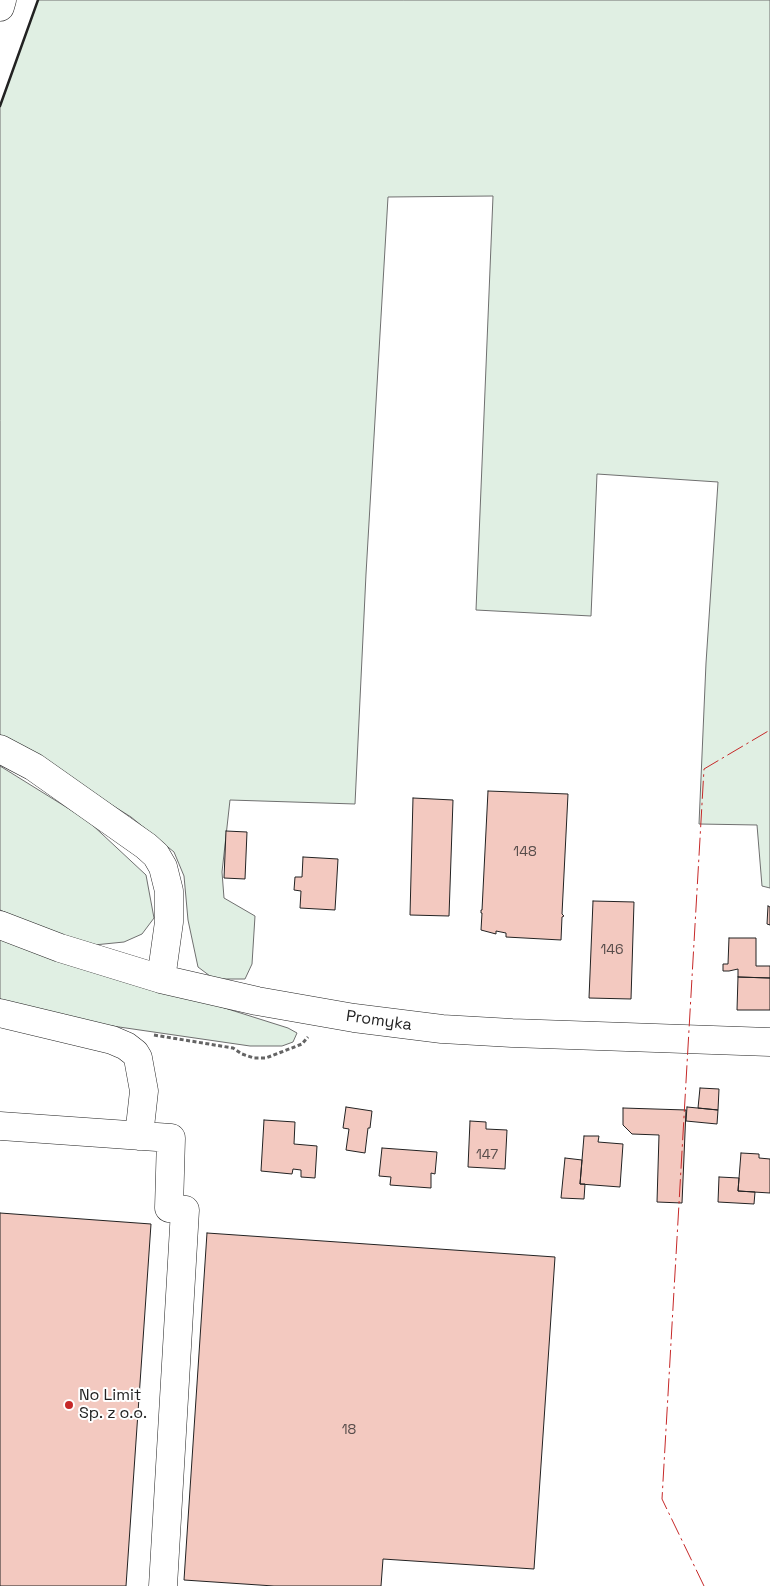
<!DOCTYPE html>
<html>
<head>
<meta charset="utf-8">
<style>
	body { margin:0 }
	canvas { display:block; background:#fff }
</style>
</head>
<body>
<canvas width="770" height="1586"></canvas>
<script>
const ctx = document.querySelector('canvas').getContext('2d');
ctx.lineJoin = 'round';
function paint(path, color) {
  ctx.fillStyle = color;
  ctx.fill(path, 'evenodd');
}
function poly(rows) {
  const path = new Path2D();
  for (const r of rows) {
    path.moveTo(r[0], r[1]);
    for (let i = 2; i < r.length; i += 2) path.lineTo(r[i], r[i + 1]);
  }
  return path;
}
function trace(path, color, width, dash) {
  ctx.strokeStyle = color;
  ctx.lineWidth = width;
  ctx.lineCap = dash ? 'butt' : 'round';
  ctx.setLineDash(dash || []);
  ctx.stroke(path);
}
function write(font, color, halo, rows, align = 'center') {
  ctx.font = font + ' "Space Grotesk",sans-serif';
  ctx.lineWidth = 4;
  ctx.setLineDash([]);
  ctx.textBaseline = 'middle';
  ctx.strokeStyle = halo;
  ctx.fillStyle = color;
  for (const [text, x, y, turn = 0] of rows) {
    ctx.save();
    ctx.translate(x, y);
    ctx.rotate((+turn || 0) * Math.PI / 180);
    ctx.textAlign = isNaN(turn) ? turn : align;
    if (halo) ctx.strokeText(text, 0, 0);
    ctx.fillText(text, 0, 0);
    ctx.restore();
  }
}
const green = poly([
	[38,0,770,0,770,888,762,886,757,825,699,824,706,663,718,482,597,474,591,616,476,610,493,196,388,197,366,574,355,804,230,800,222,872,224,898,255,916,252,964,245,979,214,979,198,967,188,920,184,876,174,852,131,817,0,735,0,106,38,0],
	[0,766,87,820,146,875,154,918,142,934,124,942,94,945,44,930,0,910,0,766],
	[0,937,288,1028,297,1033,293,1042,282,1046,250,1046,64,1019,0,999,0,937]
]);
const building = poly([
	[488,791,568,794,562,914,564,916,562,917,561,940,506,937,506,933,496,931,496,934,481,930,482,913,481,913,481,910,482,910,488,791],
	[413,798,453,800,449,916,410,915,413,798],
	[226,831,247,832,245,879,224,878,226,831],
	[303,857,338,859,335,910,300,908,301,891,294,890,295,877,302,877,303,857],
	[593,901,634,902,631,999,589,998,593,901],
	[768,906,770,907,770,925,767,924,768,906],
	[729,938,756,938,756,966,770,966,770,978,738,977,738,969,729,971,723,971,723,964,728,964,729,938],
	[738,977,770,978,770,1010,737,1010,738,977],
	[700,1088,719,1089,718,1110,698,1108,700,1088],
	[346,1107,372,1111,370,1128,368,1128,365,1153,346,1150,349,1129,343,1128,346,1107],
	[687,1107,718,1110,717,1124,686,1121,687,1107],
	[623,1108,686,1110,682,1203,657,1202,659,1135,632,1134,623,1125,623,1108],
	[264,1120,295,1122,294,1144,317,1146,315,1178,301,1177,301,1170,293,1169,292,1174,261,1171,264,1120],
	[470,1121,486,1122,486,1129,507,1130,505,1169,468,1167,470,1121],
	[584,1136,599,1136,598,1142,623,1144,620,1187,580,1184,584,1136],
	[382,1148,437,1152,435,1174,431,1173,431,1188,390,1185,391,1177,379,1176,382,1148],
	[741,1153,759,1154,759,1158,770,1159,770,1193,738,1191,741,1153],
	[565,1158,582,1160,580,1184,585,1184,584,1199,561,1198,565,1158],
	[719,1177,739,1178,738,1191,755,1192,754,1204,718,1202,719,1177],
	[0,1213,151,1224,126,1586,0,1586,0,1213],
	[207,1233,555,1257,534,1569,383,1559,381,1586,274,1586,184,1580,207,1233]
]);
const path = poly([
	[154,1035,233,1048,242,1054,254,1058,266,1058,302,1044,308,1037]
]);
const minor = poly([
	[0,749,34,767,146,846,156,855,163,867,169,891,169,922,161,979],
	[0,925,60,948,161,979,257,1001,354,1018,442,1029,512,1033,770,1042],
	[0,1013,112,1040,126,1046,135,1053,138,1058,144,1091,139,1136],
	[0,1126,171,1138,169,1208,185,1210,163,1586]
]);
const highway = poly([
	[0,7,2,0]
]);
const wall = poly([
	[0,106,38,0]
]);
const power = poly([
	[704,1586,662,1499,704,769,770,730]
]);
const markers = [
	[69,1405,5,"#c62828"]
];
const numberNames = [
	["148",525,852],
	["146",612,950],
	["147",487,1155],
	["18",349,1430]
];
const streetNames = [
	["Promyka",379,1021,8]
];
const poiNames = [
	["No Limit",79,1396],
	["Sp. z o.o.",79,1414]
];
paint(green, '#e0efe3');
trace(green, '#6f6f6f', 1);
paint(building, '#f3c9c0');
trace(building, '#222', 1);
trace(minor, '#222', 29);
trace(highway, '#222', 29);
trace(path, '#646464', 3, [4, 2.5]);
trace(minor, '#fff', 28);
trace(highway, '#fff', 28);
trace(wall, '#222', 2.5);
trace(power, '#c62828', 1, [18, 4, 2.5, 4]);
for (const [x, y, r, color] of markers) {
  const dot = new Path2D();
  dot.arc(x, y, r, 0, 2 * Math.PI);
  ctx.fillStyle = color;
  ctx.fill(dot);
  trace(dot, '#fff', 2);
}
write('14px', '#564c4a', null, numberNames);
write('16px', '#222', '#fff', streetNames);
write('16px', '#222', '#fff', poiNames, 'left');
</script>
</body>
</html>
